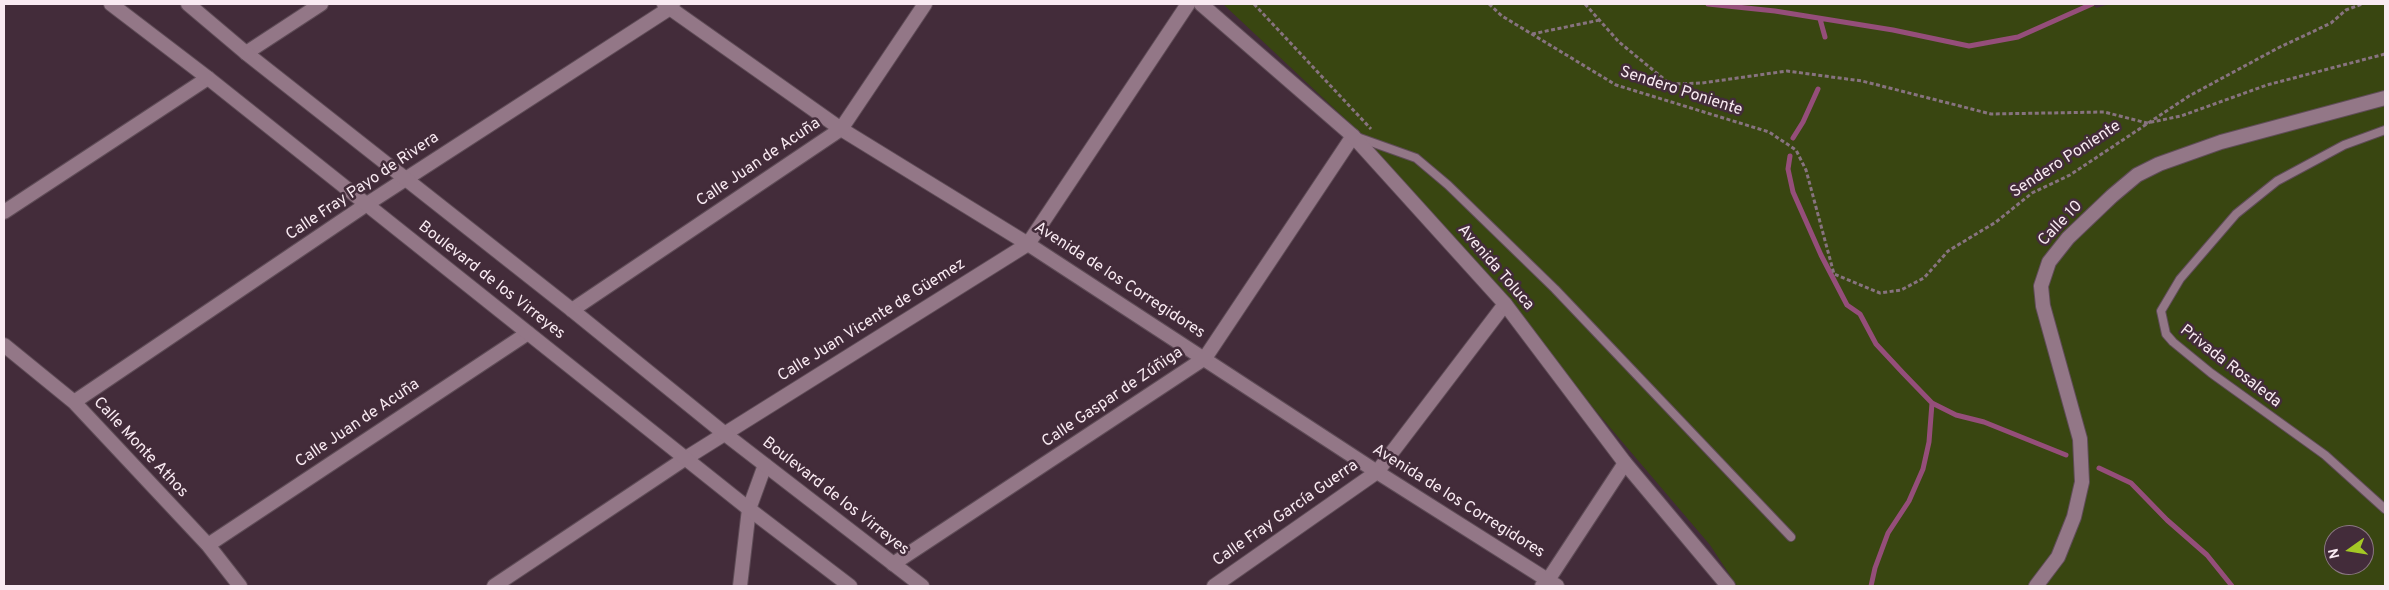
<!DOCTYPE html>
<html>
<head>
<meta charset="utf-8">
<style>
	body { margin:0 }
	#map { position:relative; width:2389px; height:590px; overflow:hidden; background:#432c3a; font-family:Overpass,sans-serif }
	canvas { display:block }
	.frame { position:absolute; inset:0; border:5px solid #f9eaf2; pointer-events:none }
	.north { position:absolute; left:2324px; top:525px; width:50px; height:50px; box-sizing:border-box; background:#432c3a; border:1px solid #8c7884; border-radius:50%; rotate:257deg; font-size:14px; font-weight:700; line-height:20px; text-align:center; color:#f9eaf2 }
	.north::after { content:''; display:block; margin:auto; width:18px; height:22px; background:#a4c825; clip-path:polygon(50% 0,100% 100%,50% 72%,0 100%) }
</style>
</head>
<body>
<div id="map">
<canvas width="2389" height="590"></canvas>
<div class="frame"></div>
<div class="north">N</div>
</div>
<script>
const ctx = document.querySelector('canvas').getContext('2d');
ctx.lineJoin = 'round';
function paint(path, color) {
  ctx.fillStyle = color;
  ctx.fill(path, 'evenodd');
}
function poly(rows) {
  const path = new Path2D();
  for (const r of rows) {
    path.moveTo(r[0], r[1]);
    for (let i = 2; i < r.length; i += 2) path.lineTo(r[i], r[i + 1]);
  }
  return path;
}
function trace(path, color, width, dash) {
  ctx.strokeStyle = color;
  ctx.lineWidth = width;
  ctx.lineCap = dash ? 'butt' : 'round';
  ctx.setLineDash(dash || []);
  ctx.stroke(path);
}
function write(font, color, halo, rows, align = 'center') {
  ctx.font = font + ' Overpass,sans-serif';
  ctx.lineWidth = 5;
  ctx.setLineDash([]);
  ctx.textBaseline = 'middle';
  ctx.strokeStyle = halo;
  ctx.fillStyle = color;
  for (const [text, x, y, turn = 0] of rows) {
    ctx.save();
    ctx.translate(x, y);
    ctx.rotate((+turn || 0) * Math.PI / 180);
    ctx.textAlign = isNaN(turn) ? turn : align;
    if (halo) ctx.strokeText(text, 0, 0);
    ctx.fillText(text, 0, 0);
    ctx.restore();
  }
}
const green = poly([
	[1223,4,2093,4,2096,8,2110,4,2385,4,2385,586,1737,586,1710,545,1355,128],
	[2334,535,2364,535,2364,565,2334,565]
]);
const stream = poly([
	[1708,4,1775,11,1893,30,1969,46,2018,37,2092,4],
	[1820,19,1825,37],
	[1793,138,1803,122,1818,89],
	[1790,156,1788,169,1793,192,1821,255,1847,305,1860,314,1876,344,1903,373,1932,403,1956,415,1984,422,2066,455],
	[2099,468,2131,483,2167,520,2207,555,2232,586],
	[1871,586,1875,568,1888,533,1909,501,1923,469,1929,442,1932,403]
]);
const path = poly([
	[1254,4,1371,129],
	[1489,4,1502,16,1616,85,1769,132,1796,150,1806,170,1834,274,1880,293,1901,290,1924,278,1948,251,1996,222,2032,193,2070,175,2189,96,2278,48,2331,23,2346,10,2362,4],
	[1585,4,1619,42,1670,84,1702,83,1787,71,1862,81,1991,114,2104,112,2147,123,2181,116,2267,85,2385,54],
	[1532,34,1600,20]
]);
const service = poly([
	[2385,130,2344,145,2277,181,2236,214,2180,279,2161,311,2166,334,2173,342,2211,373,2325,455,2385,509],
	[1357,137,1416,158,1448,185,1555,289,1791,537]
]);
const minor = poly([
	[664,4,841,129,1028,244,1377,472,1557,586],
	[246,53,321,4],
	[4,212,208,78],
	[572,310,841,129,925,4],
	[4,345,74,402,208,545,240,586],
	[74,402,367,204,670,8,673,4],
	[208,545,528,333],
	[893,564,1205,358,1353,136],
	[494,586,686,458,1028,244,1188,4],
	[740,586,749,509,765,465],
	[1214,586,1377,472,1505,304],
	[1542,586,1548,580,1625,463]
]);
const tertiary = poly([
	[111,4,208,78,749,509,850,586],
	[188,4,246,53,572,310,725,434,922,586],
	[1201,4,1353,136,1505,304,1625,463,1728,586],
	[2036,586,2058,557,2074,517,2082,482,2080,439,2043,306,2041,286,2049,262,2068,238,2112,196,2137,175,2159,164,2221,142,2385,98]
]);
const streetNames = [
	["Sendero Poniente",1681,92,18],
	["Sendero Poniente",2066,160,-33],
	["Calle Juan de Acuña",759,163,-34],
	["Calle Fray Payo de Rivera",363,187,-34],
	["Calle 10",2061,224,-46],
	["Avenida Toluca",1495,268,49],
	["Boulevard de los Virreyes",491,281,38],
	["Avenida de los Corregidores",1119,281,33],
	["Calle Juan Vicente de Güemez",872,321,-32],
	["Privada Rosaleda",2230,367,38],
	["Calle Gaspar de Zúñiga",1113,398,-34],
	["Calle Juan de Acuña",358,424,-34],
	["Calle Monte Athos",140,448,47],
	["Boulevard de los Virreyes",835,497,38],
	["Avenida de los Corregidores",1458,502,32],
	["Calle Fray García Guerra",1286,514,-35]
];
paint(green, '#394611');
trace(stream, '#954e7a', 5);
trace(service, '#5f4c57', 10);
trace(minor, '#5f4c57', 16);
trace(tertiary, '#5f4c57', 16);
trace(path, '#87737f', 3, [4, 2.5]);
trace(service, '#937787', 8);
trace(minor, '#937787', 14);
trace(tertiary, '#937787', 14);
write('16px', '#f9eaf2', '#432c3a', streetNames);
</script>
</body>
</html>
